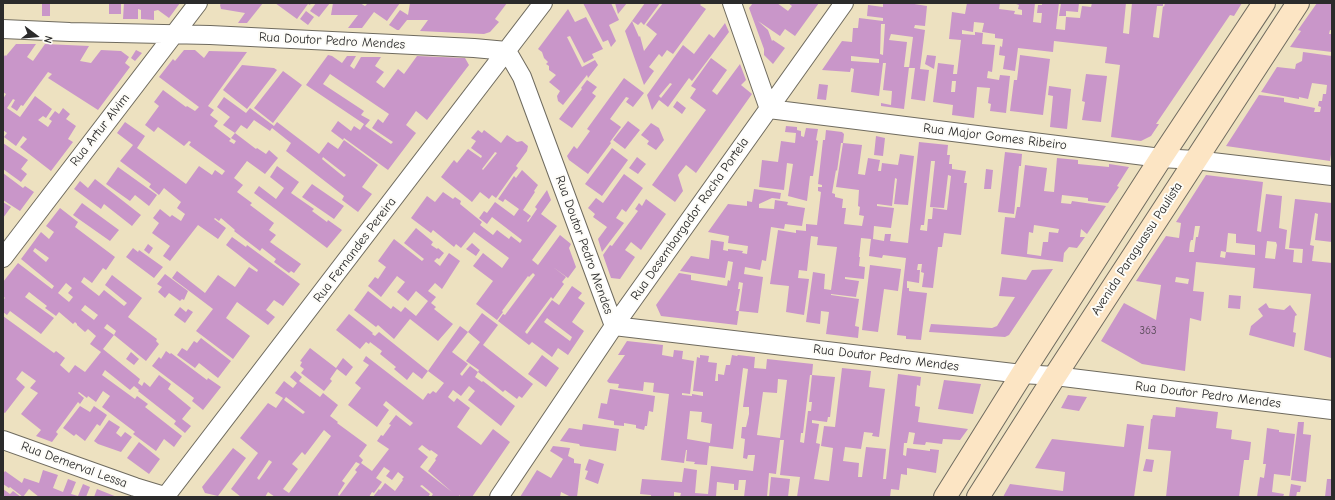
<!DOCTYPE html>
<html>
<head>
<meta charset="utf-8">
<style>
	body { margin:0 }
	#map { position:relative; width:1335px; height:500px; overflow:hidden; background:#ede1c0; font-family:"Comic Neue",sans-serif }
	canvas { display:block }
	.frame { position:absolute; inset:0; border:4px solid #2b2b2b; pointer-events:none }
	.north { position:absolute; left:16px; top:16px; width:40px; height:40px; -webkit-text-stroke:3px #fdfcf7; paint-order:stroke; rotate:106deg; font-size:11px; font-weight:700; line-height:16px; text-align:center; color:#2b2b2b }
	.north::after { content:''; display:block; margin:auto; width:14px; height:18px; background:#2b2b2b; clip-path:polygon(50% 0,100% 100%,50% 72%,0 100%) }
</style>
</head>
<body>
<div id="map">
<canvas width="1335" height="500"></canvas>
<div class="frame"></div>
<div class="north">N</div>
</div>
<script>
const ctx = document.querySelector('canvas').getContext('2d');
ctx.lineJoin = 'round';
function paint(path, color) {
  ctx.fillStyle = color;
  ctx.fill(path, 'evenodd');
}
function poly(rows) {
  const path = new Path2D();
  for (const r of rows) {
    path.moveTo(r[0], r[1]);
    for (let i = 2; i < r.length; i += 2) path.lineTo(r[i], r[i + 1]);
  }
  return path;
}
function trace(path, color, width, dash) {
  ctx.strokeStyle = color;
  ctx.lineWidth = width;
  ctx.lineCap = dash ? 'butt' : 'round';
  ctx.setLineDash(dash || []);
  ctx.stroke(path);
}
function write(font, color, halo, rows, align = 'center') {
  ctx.font = font + ' "Comic Neue",sans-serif';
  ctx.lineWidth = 4;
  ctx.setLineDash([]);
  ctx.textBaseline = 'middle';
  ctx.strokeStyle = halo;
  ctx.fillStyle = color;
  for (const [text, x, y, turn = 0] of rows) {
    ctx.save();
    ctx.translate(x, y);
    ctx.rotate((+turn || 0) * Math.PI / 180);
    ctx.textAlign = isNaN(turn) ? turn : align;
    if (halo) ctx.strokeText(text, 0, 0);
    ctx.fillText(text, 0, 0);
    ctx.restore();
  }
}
const building = poly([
	[42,3,50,3,50,16,42,16],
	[109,3,121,3,121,14,109,14],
	[124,3,142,4,142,3,180,3,169,18,158,10,154,11,154,20,141,19,141,10,138,9,138,19,123,19],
	[221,3,263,3,247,23,238,23,245,13,221,9,220,5],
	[275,3,311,3,310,5,308,4,297,19],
	[316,3,330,3,319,17,310,11],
	[333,3,360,3,365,6,368,3,400,3,387,21,374,12,362,28,348,28,358,15,331,15],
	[410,3,507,3,495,19,499,22,490,32,484,34,420,31,428,20,407,20,399,30,397,30,389,25,400,10,408,15],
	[583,3,611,3,619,20,609,25,616,41,611,47,608,40,603,42],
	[615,3,627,3,618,14],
	[645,3,660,3,644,25,641,22,638,25,632,21],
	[663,3,702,3,700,5,706,9,673,54,667,50,662,57,659,54,649,67,654,71,644,85,625,31,632,21,639,37,640,36,644,51,657,34,646,25],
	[753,3,777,3,788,11,792,6,788,3,819,3,795,36,785,29,780,36,758,21,768,30,772,41,773,40,785,48,773,64,764,55,764,49,749,8],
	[883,3,908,3,927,6,925,26,915,25,914,28,925,30,920,69,929,70,925,101,911,99,915,68,909,68,913,37,891,34,889,40,907,42,904,67,909,67,904,109,881,106,881,103,891,105,892,91,883,90,886,63,883,63,879,96,851,92,854,69,851,68,850,72,822,70,842,41,852,42,853,28,858,28,859,18,883,21,883,18,867,16,868,5,883,7],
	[881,24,885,24,883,55,880,54],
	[851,56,879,59,879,63,851,61],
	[967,3,1000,3,999,9,1015,11,1014,14,1022,15,1022,10,1018,9,1019,5,1016,4,1016,3,1035,3,1033,22,1041,23,1042,13,1037,13,1038,5,1042,5,1042,3,1059,3,1056,29,1065,30,1066,17,1080,18,1082,6,1091,7,1092,3,1126,3,1123,33,1129,34,1132,3,1163,3,1163,6,1164,7,1165,3,1242,3,1234,16,1230,15,1156,124,1159,124,1151,136,1141,141,1111,137,1120,65,1105,63,1107,47,1054,41,1053,52,1018,48,1015,71,1003,69,1005,56,999,55,1000,46,1002,47,1003,39,995,38,995,34,982,32,984,23,974,22,973,32,962,30,962,34,975,35,975,32,983,33,982,44,995,45,992,72,988,71,987,78,999,80,1000,75,1010,76,1006,113,990,111,991,104,988,103,990,88,977,87,974,118,952,115,953,105,933,102,938,63,954,65,953,74,957,74,961,40,949,39,952,12,965,14],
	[1157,6,1163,6,1159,38,1153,37],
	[952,81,956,81,955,92,951,92],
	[1061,3,1079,3,1078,12,1066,11,1066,16,1059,16],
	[1317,3,1332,3,1332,30,1330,30,1329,34,1332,34,1332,52,1290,47,1301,31,1298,30],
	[568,9,575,22,586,17,603,49,592,54,594,58,584,63,570,36,567,37,582,67,595,60,598,65,588,78,587,75,563,105,558,101,557,96,560,91,549,82,556,75,549,70,549,66,546,64,548,62,544,58,542,52,538,49],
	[306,11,314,17,308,25,300,19],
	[725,23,729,32,692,81,689,78,668,107,659,100,652,110,647,95,683,45,694,54,709,34,714,38],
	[670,83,672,84,661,98,659,96],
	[16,44,36,44,27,57,33,61,45,44,89,46,80,61,91,63,101,50,121,51,129,57,125,63,130,67,98,110,48,78,52,74,48,72,23,106,21,105,17,111,11,107,15,100,13,99,7,108,20,117,35,96,52,109,46,118,43,116,38,120,48,127,52,121,49,119,55,111,59,114,63,108,70,114,66,119,76,126,68,139,73,142,51,171,20,147,27,139,23,136,16,146,4,137,7,133,3,130,3,99,6,94,3,92,3,58,5,55,6,56],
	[136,50,142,53,135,61,131,58],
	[184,50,195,50,204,58,209,51,247,52,208,106,214,110,210,115,218,121,214,126,231,139,229,141,234,144,236,141,231,138,235,133,256,149,257,148,266,154,269,150,278,158,265,174,247,161,234,178,243,185,237,192,252,203,250,205,274,223,269,230,276,235,270,242,301,264,294,273,291,271,289,273,274,262,276,259,262,248,260,251,234,231,235,230,221,218,219,221,215,218,214,219,226,228,218,239,198,225,170,261,163,256,170,246,152,233,159,223,153,218,160,209,170,217,172,215,181,221,185,214,177,208,181,202,164,188,159,195,149,187,151,184,120,161,133,145,117,133,125,122,145,136,137,148,186,184,199,166,212,175,215,170,222,175,225,171,189,145,191,142,189,141,184,146,158,127,154,132,145,125,159,106,154,102,163,90,186,107,187,106,195,111,199,107,159,77,173,59,175,61],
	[1303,52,1332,56,1332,148,1330,161,1226,146,1259,95,1284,98,1284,102,1315,108,1314,112,1320,112,1321,107,1318,106,1319,101,1322,101,1323,94,1326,94,1327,85,1312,83,1308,99,1299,97,1299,99,1261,92,1277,67,1295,69,1296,64,1302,61],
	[328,55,332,56,342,63,347,56,356,56,350,66,354,69,361,57,381,57,375,66,384,72,376,82,384,88,398,69,404,74,417,56,465,58,469,65,427,120,416,111,406,125,416,133,388,170,344,138,343,140,331,131,338,121,351,131,354,126,360,130,364,124,306,85],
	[330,74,389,114,383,123,378,119,372,128,393,142,391,144,365,126,370,120,361,115,364,111,323,84],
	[927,55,936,56,934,69,925,64],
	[1020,55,1050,59,1043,115,1010,111,1014,80,1017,80],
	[711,58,727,70,712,91,717,95,740,64,746,80,741,85,752,94,696,173,686,165,678,175,683,191,675,202,652,185,706,110,690,98,696,89,691,86],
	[242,65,274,68,277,70,247,109,223,90],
	[283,71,302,85,273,123,254,108],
	[1086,74,1107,76,1101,122,1082,120,1085,102,1082,101],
	[624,78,644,93,633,107,626,102,629,98,626,97,610,119,621,127,610,142,611,143,588,174,569,160,567,156,574,146,577,149,590,131,587,129],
	[587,80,597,87,592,93,596,96,572,128,559,119,582,89,581,88],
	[819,84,828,85,826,100,817,99],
	[1049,86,1071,89,1067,129,1050,127,1053,96,1048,95],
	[224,97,246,113,250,108,274,126,277,122,319,154,328,142,338,149,344,140,378,165,362,187,372,194,358,212,342,200,344,196,286,151,291,143,272,128,270,131,254,120,247,129,241,125,235,133,223,125,230,117,217,107],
	[323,157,346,175,344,177,322,159],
	[677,101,686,108,682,114,673,107],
	[628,121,640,130,625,149,613,140],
	[651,123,659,128,664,140,656,150,647,144,649,141,641,135],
	[786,126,797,127,797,130,801,131,801,136,804,137,806,128,818,129,816,140,818,141,813,176,810,176,807,201,788,196,793,164,787,163,784,190,759,187,762,160,778,162,781,141,795,143,796,133,785,132],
	[478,130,482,133,484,130,501,143,507,135,517,142,522,141,528,146,527,151,516,166,518,168,513,174,496,198,492,195,489,199,480,192,472,202,441,177,454,160,457,163,468,149,481,158,482,156,471,148,476,141,471,138],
	[495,152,497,153,483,170,482,169],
	[826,130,842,132,844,134,843,143,862,145,858,174,865,175,868,158,880,160,878,171,881,171,882,163,898,165,900,154,914,156,908,205,894,204,897,179,895,178,892,206,877,204,877,206,894,208,891,228,874,226,873,239,884,241,885,234,891,234,890,241,908,243,919,142,948,145,947,155,950,155,949,164,952,164,952,169,966,171,964,183,967,183,961,235,944,233,942,247,938,247,933,288,922,287,924,273,921,272,922,264,918,264,917,270,920,270,919,283,907,281,907,288,909,288,909,291,927,293,921,340,906,339,906,336,897,335,906,258,883,255,882,258,869,256,871,239,861,238,859,257,860,257,859,266,865,267,864,279,845,277,845,279,859,281,856,297,831,294,831,295,859,299,855,326,859,327,858,338,826,334,829,312,821,311,820,324,806,322,813,272,825,274,824,289,831,290,837,247,817,245,818,237,811,236,807,271,799,270,798,278,809,279,804,315,786,312,789,286,770,284,778,230,796,233,796,230,806,231,806,224,817,225,821,192,818,191,818,187,822,187,822,185,818,184,823,140,825,140],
	[841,143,843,143,836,187,859,190,858,206,860,207,859,215,864,216,862,226,844,224,846,208,842,208,843,199,835,197,835,194,832,193,836,170,837,171],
	[931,161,935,161,930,207,944,208,948,175,951,176,947,210,933,208,932,219,928,219,927,231,920,230,921,225,924,225],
	[876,136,885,138,883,156,874,155],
	[3,143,28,160,21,169,27,174,21,182,3,169],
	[612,148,628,160,602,196,585,184],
	[1005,152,1022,154,1021,166,1019,166,1014,214,998,212],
	[637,157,646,164,638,174,629,168],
	[1057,158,1078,160,1078,164,1109,167,1109,164,1129,167,1117,186,1119,187,1108,203,1088,201,1088,198,1062,195,1061,203,1071,204,1072,201,1106,206,1087,234,1081,229,1080,237,1085,237,1077,248,1069,247,1064,253,1063,262,1001,254,1005,217,1015,218,1017,207,1020,207,1025,165,1047,168,1044,191,1054,192],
	[1034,225,1059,229,1058,233,1049,232,1048,242,1043,242,1041,256,1027,254,1029,232,1033,233],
	[277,166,299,182,291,193,314,209,312,211,327,222,328,220,342,230,327,248,254,193,259,186,276,199,284,188,270,177],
	[118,167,157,195,149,206,135,195,130,201,106,184],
	[986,169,993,170,991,189,984,189],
	[522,170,538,185,534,191,535,192,523,210,531,216,527,221,528,222,537,209,535,207,547,190,551,200,541,214,557,226,532,260,538,265,560,235,571,244,569,248,576,267,568,278,553,267,566,277,562,282,564,284,553,299,551,297,525,332,527,334,552,300,559,305,572,286,582,293,578,298,585,303,572,322,584,331,568,355,558,348,552,357,532,342,529,345,498,321,503,314,505,315,535,275,533,273,529,277,528,276,502,311,503,312,497,320,476,304,493,281,473,266,483,253,502,268,509,258,474,232,461,248,456,244,454,247,433,230,431,233,411,218,427,196,435,202,443,192,453,199,455,197,461,201,460,204,482,222,480,225,493,235,497,230,509,239,511,236,520,243,522,240,492,217,487,224,479,218,484,211,487,213,495,202,514,216,519,209,505,199,503,202,498,199,514,176,516,178],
	[547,318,572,337,570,341,544,322],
	[3,173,23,188,25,186,34,192,20,211,3,200],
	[624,174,643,188,626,212,622,209,616,218,624,223,602,252,598,239,607,227,593,217,595,214,588,208,596,198,603,203],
	[1206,175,1263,182,1257,231,1261,232,1266,194,1282,196,1279,228,1287,230,1285,249,1294,250,1293,262,1302,263,1303,249,1289,248,1295,199,1332,203,1332,242,1315,240,1318,214,1315,213,1310,245,1314,246,1312,261,1332,263,1331,358,1304,350,1311,294,1253,288,1255,268,1196,262,1193,291,1204,292,1201,321,1190,318,1185,371,1142,364,1101,341,1124,303,1156,320,1161,285,1136,281,1166,236,1179,238,1181,223,1176,222],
	[1195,226,1200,226,1198,237,1196,237,1194,252,1189,252,1190,243,1191,240,1193,240],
	[1228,233,1236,234,1236,243,1255,245,1255,255,1226,252,1225,258,1220,257,1221,251,1226,252],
	[1267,241,1276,242,1277,245,1275,259,1265,258],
	[1176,277,1189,279,1188,284,1175,282],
	[95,179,141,215,132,226,104,204,101,209,74,189,80,181,88,188],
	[312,184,344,206,334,219,302,197],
	[754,189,781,193,780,199,772,198,759,204,759,208,774,209,775,200,788,202,787,205,805,208,802,226,785,224,784,229,771,227,766,261,762,260,760,270,745,267,744,274,763,277,758,313,739,311,743,283,739,282,738,289,740,289,736,311,739,311,737,325,661,316,656,305,679,273,691,275,691,280,727,286,728,280,730,281,733,262,728,261,725,278,680,271,691,256,709,259,711,240,724,242,723,250,728,251,728,249,743,251,742,253,747,254,748,246,728,243,729,236,708,232,728,204,747,206,747,201,752,202],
	[646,199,666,214,641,250,631,242,625,250,635,257,620,279,611,278,603,255,610,245,612,246,638,211,635,209,639,203,642,206],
	[3,202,11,207,3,218],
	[82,203,119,230,110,241,73,215],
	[60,208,78,222,75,227,115,257,106,270,103,268,92,283,84,277,81,282,99,296,104,290,124,306,127,303,105,285,112,275,142,298,128,317,157,339,156,341,159,344,146,361,114,335,103,349,140,379,138,383,142,386,144,382,150,387,159,375,171,384,168,389,191,408,182,419,191,426,185,433,174,424,176,421,138,391,139,390,134,386,130,390,105,370,102,375,135,399,137,396,148,404,145,407,182,436,174,447,164,439,156,451,133,434,135,432,102,407,110,396,103,391,96,402,88,396,87,398,79,392,78,393,84,398,80,404,78,402,56,432,58,434,52,442,36,436,41,430,21,414,38,393,30,388,36,381,22,371,16,379,25,387,5,413,3,412,3,316,54,353,56,351,65,358,60,365,69,373,75,365,85,372,101,352,90,344,96,336,88,329,85,332,77,325,77,324,75,322,73,324,59,312,56,316,45,308,47,306,29,292,25,297,54,318,41,334,10,311,7,315,3,312,3,300,5,298,3,296,3,282,18,263,52,289,54,286,21,259,41,232,49,239,54,232,46,226],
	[35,248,49,258,46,262,33,251],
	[66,283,72,288,68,293,73,297,69,302,58,293],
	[85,305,98,315,94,320,81,310],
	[107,324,116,331,114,335,104,328],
	[416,228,433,242,431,245,437,249,438,248,444,253,439,259,437,258,434,261,440,266,449,253,460,261,442,289,435,283,428,291,436,297,431,303,436,307,434,309,453,324,438,341,410,319,394,339,378,325,376,327,354,310,368,291,391,309,393,306,401,312,405,307,416,316,428,301,416,291,408,301,397,292,405,282,397,276,381,297,368,286,375,277,378,279,386,267,378,261,394,239,422,261,424,259,404,243],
	[232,237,246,247,247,245,300,284,283,306,274,300,266,310,275,317,268,325,237,302,226,318,250,336,233,359,196,331,213,309,172,278,177,271,205,293,218,275,235,287,249,267,257,272,258,270,226,245],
	[472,243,480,250,476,256,466,249],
	[148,244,153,248,149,254,144,250],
	[133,248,138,252,139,250,163,267,154,278,126,257],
	[870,265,901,269,898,291,884,289,878,332,862,330],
	[1053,269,1009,335,1005,337,929,332,931,324,992,328,997,326,1015,297,999,296,1002,277,1026,280,1032,270],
	[165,274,188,291,184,300,182,299,180,301,169,293,165,298,158,292,162,287,157,284],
	[1229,295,1241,296,1240,309,1228,308],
	[1266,303,1269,308,1284,310,1290,305,1297,315,1295,316,1293,332,1296,333,1294,347,1249,335,1251,326,1263,316,1258,309],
	[180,307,186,312,188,309,193,312,185,323,174,315],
	[482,313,498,325,483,345,533,384,522,398,519,396,517,399,505,390,503,392,478,372,475,377,482,382,483,381,515,406,501,426,468,400,475,391,469,386,461,396,453,390,448,397,454,402,457,398,470,408,457,427,481,445,493,429,510,442,472,497,461,497,459,495,459,497,431,497,433,494,422,485,420,486,430,494,428,497,373,497,379,489,380,490,385,483,395,491,403,480,402,479,404,477,398,472,392,480,386,476,390,471,384,467,376,478,382,482,374,493,372,492,369,497,275,497,268,492,265,497,241,497,231,489,258,453,240,438,268,403,276,408,283,398,275,393,284,381,293,388,297,383,290,377,295,371,302,377,299,381,320,397,323,393,338,405,330,416,338,422,337,423,367,445,359,456,363,460,361,463,372,471,389,449,377,441,381,435,383,436,391,425,389,424,396,415,410,426,413,423,386,401,383,405,389,410,377,427,348,405,361,388,355,383,369,365,363,361,366,356,423,400,428,393,430,394,433,391,436,393,444,383,428,371,460,326,468,332],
	[468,332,480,342,466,361,479,370,478,372,470,366,462,376,460,374,468,364,452,352],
	[286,397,305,412,303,414,284,400],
	[324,430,331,436,289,493,283,489,298,469,292,464,302,452,305,455],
	[422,445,430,451,431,450,438,455,435,459,436,460,428,471,452,492,420,467,428,457,418,449],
	[269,460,272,462,259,480,257,478],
	[356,462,360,464,355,470,357,472,339,496,338,494,345,483,342,481],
	[349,314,373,333,372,334,375,336,379,332,428,371,422,379,413,372,407,380,394,369,396,367,380,354,382,351,370,342,369,344,366,342,360,349,336,330],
	[201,338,231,361,218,378,199,363,195,368,177,355,182,348,187,351,194,341,197,343],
	[627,341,663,345,662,355,673,357,674,350,683,351,682,359,694,361,690,394,682,393,682,395,692,396,692,394,703,396,703,392,693,391,697,357,700,358,700,355,709,356,708,362,717,363,715,381,718,381,718,374,724,375,726,365,730,365,732,355,737,356,738,355,755,357,754,368,766,369,767,359,813,364,812,375,835,377,830,417,828,417,827,422,812,420,812,423,819,424,816,443,820,444,814,479,829,481,833,448,821,446,824,426,835,427,842,368,871,371,869,387,885,389,879,437,872,436,873,433,864,432,861,449,845,447,843,461,859,463,858,477,862,477,866,447,886,449,883,479,886,479,898,374,921,377,920,386,917,385,915,406,920,407,918,422,968,429,960,440,943,439,942,444,926,442,925,445,913,444,915,433,909,432,907,443,904,443,903,455,906,456,907,448,930,451,930,449,939,450,936,473,907,468,907,475,901,474,899,490,891,489,890,497,797,497,800,477,780,475,784,440,780,440,776,474,769,473,767,497,744,497,746,480,739,480,738,490,734,490,734,484,717,482,716,497,680,497,681,493,674,492,674,497,651,497,651,495,640,494,642,479,682,482,684,468,697,470,695,493,708,494,711,466,753,471,755,455,748,455,747,459,743,458,745,439,741,438,742,427,746,427,749,414,749,407,743,407,748,369,743,368,733,449,709,446,707,465,694,464,695,462,686,461,687,450,686,450,684,463,661,460,669,394,653,392,654,383,644,382,643,391,618,388,619,384,609,383,607,381,625,355,618,355],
	[810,375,812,375,809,402,812,402,811,411,808,411,804,443,800,442,801,433,803,433],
	[778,379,787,380,780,438,757,435,763,392,777,393],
	[690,411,702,412,701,422,712,424,710,443,687,439],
	[310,348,336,368,343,358,353,367,346,376,337,369,330,379,332,381,324,391,301,373,304,369,300,366,302,362,300,361],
	[166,351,170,354,171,353,207,380,208,378,221,387,203,410,192,401,194,398,152,366,159,357,161,359],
	[131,352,139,359,134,365,126,359],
	[542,355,559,368,546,387,528,374],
	[944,380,981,384,973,414,938,409],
	[610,389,655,396,653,412,649,411,647,426,645,426,644,430,636,428,636,425,624,423,624,426,614,425,614,421,598,418,601,403,607,404],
	[1068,395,1087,397,1079,411,1061,408],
	[80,406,90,412,94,406,107,415,100,426,97,424,85,441,76,434,74,436,63,428],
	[1176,407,1218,412,1216,428,1232,430,1231,439,1251,442,1249,460,1244,460,1239,497,1166,497,1171,451,1148,449,1151,419,1152,419,1153,415,1175,417],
	[109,420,120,427,116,433,121,437,125,432,132,437,121,452,98,444,94,441],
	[1298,422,1304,422,1303,434,1311,435,1306,482,1291,480],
	[583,424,619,429,616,451,580,446,579,444,560,441,569,428,582,430],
	[1127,424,1144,426,1134,497,1003,497,1010,484,1063,491,1065,472,1035,468,1052,439,1124,447],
	[1267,428,1279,430,1279,432,1295,434,1290,476,1274,474,1272,492,1284,494,1283,497,1257,497,1260,477,1264,478,1266,464,1263,464],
	[139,442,160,459,149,474,127,458],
	[553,446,570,448,568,456,574,459,574,463,581,464,577,497,571,497,561,492,560,497,520,497,537,470,551,478,563,459,550,451],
	[233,448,246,458,218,496,205,493,202,487],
	[589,459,604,464,598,484,585,479,588,471,585,470],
	[1146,459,1154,460,1152,472,1143,471],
	[43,470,58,475,53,488,63,492,68,479,76,482,71,494,78,496,83,484,90,487,86,497,39,497,29,489,23,497,10,487,9,488,3,484,3,474,5,471,22,483,24,478,39,483],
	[771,477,790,479,788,497,769,497],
	[1327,479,1332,479,1332,497,1325,497],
	[1291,484,1301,486,1300,492,1297,492,1296,497,1289,497],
	[3,489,10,494,13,491,21,497,3,497],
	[97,489,117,497,94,497]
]);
const street = poly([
	[732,3,769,109,1161,158,1195,160,1332,176],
	[3,29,70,32,210,35,474,48,507,51,522,77,614,326,1022,374,1055,376,1332,410],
	[3,258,198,3],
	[3,440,135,487,168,497],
	[165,497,543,3],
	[499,497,614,326,844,3]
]);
const secondary = poly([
	[945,497,1022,374,1161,158,1264,3],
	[978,497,1055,376,1298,3]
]);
const numberNames = [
	["363",1148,331]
];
const streetNames = [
	["Rua Doutor Pedro Mendes",332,41,3],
	["Rua Artur Alvim",100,130,-52],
	["Rua Major Gomes Ribeiro",995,137,7],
	["Rua Desembargador Rocha Portela",690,219,-55],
	["Rua Doutor Pedro Mendes",584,245,70],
	["Avenida Paraguassu Paulista",1137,249,-57],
	["Rua Fernandes Pereira",355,250,-53],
	["Rua Doutor Pedro Mendes",886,358,7],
	["Rua Doutor Pedro Mendes",1208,395,7],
	["Rua Demerval Lessa",74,465,20]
];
paint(building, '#c996c9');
trace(street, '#6f6b5f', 20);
trace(secondary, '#6f6b5f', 24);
trace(street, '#fff', 18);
trace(secondary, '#fce5c4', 22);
write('11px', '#524652', null, numberNames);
write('13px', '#2b2b2b', '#fdfcf7', streetNames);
</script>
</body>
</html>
